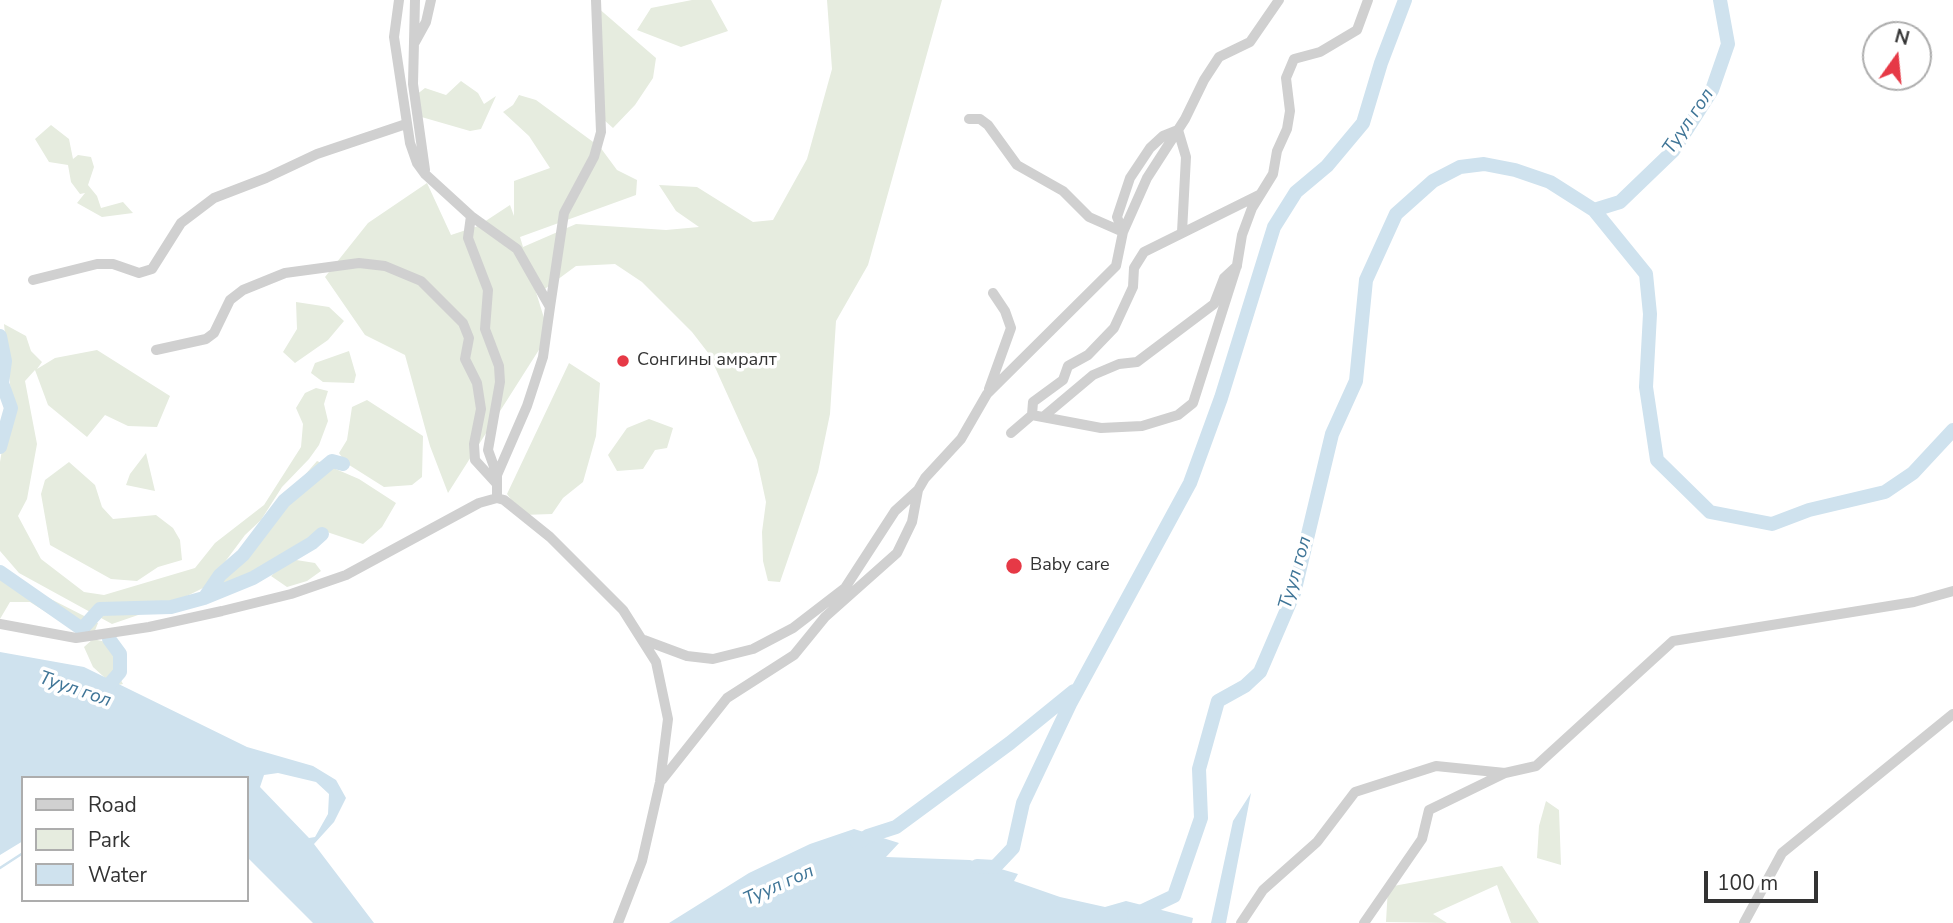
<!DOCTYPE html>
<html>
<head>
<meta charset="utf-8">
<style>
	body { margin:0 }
	#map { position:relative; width:1953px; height:923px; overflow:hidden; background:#fff; font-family:"Nunito Sans",sans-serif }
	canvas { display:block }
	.legend { position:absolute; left:21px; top:776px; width:228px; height:126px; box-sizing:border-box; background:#fff; border:2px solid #adadad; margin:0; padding:9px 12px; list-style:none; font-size:21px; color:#333 }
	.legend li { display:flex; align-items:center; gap:14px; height:35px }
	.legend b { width:35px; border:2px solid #adadad }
	.north { position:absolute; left:1862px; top:21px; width:70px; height:70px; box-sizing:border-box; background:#fff; border:2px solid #adadad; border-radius:50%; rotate:15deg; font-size:19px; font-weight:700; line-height:28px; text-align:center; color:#333 }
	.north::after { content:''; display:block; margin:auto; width:24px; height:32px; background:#e63946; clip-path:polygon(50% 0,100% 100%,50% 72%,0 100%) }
	.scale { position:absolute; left:1704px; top:871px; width:114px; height:32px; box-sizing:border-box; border:4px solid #333; border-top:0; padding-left:9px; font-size:21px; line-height:24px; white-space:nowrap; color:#333; -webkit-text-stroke:5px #fff; paint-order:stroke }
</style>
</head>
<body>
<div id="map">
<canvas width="1953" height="923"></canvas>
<ul class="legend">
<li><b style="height:9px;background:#d0d0d0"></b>Road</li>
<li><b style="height:19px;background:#e6ecdf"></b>Park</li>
<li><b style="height:19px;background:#cfe2ee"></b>Water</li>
</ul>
<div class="north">N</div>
<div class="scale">100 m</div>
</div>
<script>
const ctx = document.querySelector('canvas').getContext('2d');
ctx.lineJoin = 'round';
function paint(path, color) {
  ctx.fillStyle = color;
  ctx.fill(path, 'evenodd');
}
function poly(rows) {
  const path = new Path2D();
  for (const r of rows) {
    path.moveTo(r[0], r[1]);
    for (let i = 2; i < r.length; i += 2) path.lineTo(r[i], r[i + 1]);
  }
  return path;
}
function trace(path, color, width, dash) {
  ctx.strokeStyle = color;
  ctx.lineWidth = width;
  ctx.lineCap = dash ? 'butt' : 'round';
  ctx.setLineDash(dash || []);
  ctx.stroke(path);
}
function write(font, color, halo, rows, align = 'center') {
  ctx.font = font + ' "Nunito Sans",sans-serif';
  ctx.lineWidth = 7;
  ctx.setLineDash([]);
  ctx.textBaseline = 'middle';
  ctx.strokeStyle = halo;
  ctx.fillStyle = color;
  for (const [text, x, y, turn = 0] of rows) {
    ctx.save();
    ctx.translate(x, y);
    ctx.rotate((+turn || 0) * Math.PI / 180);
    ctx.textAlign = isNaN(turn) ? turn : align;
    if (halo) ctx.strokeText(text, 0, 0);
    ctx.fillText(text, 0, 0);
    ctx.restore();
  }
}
const green = poly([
	[692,0,711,0,728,31,681,47,637,30,651,8],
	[827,0,942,0,868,265,836,321,830,414,818,472,780,582,768,581,763,561,762,532,766,502,757,460,709,354,692,332,642,282,615,264,576,266,538,294,535,289,549,334,448,493,430,446,405,355,365,335,325,277,368,223,427,183,451,235,478,226,510,205,514,216,514,181,550,168,529,136,503,112,513,105,519,95,536,100,600,147,617,170,637,180,636,195,520,237,523,247,576,224,666,230,699,227,676,211,659,185,697,187,753,222,773,220,807,159,832,69],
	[597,7,656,58,653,78,635,105,613,128,595,112,601,71],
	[461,81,478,93,484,104,496,96,481,129,470,131,418,116,416,95,425,88,446,95],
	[51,125,69,139,73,159,78,155,91,157,94,167,88,185,97,196,101,208,123,202,133,213,102,217,77,203,85,193,80,194,71,182,68,165,49,162,35,139],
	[296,302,329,307,344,321,328,340,295,363,283,352,297,329],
	[4,324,26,336,31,351,42,362,37,369,55,358,97,350,170,396,157,427,128,426,105,415,87,437,48,405,35,370,25,381,37,444,27,499,18,516,41,559,84,592,104,595,195,568,215,543,264,505,301,447,303,424,296,408,305,393,316,388,328,391,324,404,328,421,319,445,309,459,282,487,261,520,245,535,207,586,173,603,112,624,19,573,0,551,0,462,11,394],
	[349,351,356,375,354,383,323,382,311,373,315,363],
	[569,363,600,383,596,436,583,482,563,498,552,514,522,515,507,494],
	[367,400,423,436,422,477,412,485,384,487,346,463,339,453,347,440,352,407],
	[649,419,673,428,667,448,655,450,643,469,617,471,608,455,627,428],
	[146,453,155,491,126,485,130,474],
	[317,461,359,479,396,503,382,527,363,544,321,530,300,546,218,595,209,591,245,555,277,507],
	[69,462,95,485,102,507,113,519,156,515,173,528,180,540,182,560,158,567,137,581,111,579,50,545,41,494,45,480],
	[290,559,315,563,321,571,307,581,287,587,271,576],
	[0,567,35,591,98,623,94,633,84,636,30,602,10,602,0,619],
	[93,639,110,643,118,659,115,669,123,684,114,686,93,667,84,647],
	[1546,801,1559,810,1561,865,1537,858,1539,826],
	[1502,866,1539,923,1511,923,1497,885,1433,914,1447,923,1386,922,1388,887]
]);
const water = poly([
	[0,652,84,667,247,747,313,766,336,780,346,798,334,822,314,844,374,923,313,923,247,857,247,778,23,778,23,841,0,855],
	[278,773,316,782,329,794,328,814,315,837,309,838,260,787,264,775],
	[1251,793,1226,923,1211,923,1233,821],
	[854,829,899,843,886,857,970,860,1018,874,1014,881,1060,897,1105,907,1126,901,1193,918,1192,923,669,923,749,873,810,844]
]);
const stream = poly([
	[0,868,23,853]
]);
const river = poly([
	[1594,210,1620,202,1673,151,1712,90,1728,44,1720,0],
	[0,336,5,361,2,383,11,408,0,447],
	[0,572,82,629,100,609,171,607,204,598,253,578,312,543,322,534],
	[205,597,220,575,243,555,284,501,332,461,343,464],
	[101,694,120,672,120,654,109,639],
	[857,843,868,836,896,827,1010,743,1074,691],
	[977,866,995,867,1013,848,1023,803,1070,704,1190,483,1221,398,1274,227,1296,192,1327,166,1363,123,1381,63,1405,0],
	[1134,915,1174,896,1201,818,1199,769,1218,701,1245,686,1260,672,1294,593,1332,434,1356,381,1366,280,1396,214,1433,181,1460,167,1484,164,1515,170,1550,182,1594,210,1646,274,1650,314,1646,387,1657,460,1710,512,1772,524,1809,510,1885,492,1913,473,1953,430]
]);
const minor = poly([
	[399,0,394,37,410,143,417,163,425,174,471,216,468,238,488,290,485,329,499,366,500,382,488,450,497,475],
	[415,0,413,84,425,170],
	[415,42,426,22,431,0],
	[969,119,980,119,988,125,1017,165,1063,191,1089,217,1123,232],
	[471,216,517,249,550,307,543,357,527,406,497,475,497,498],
	[1123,232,1117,217,1130,178,1150,148,1163,136,1178,130,1186,157,1182,232],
	[33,280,97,264,113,264,139,273,152,269,181,223,214,198,266,178,317,154,406,124],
	[550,307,564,213,594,157,601,132,596,0],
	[156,350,206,339,214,333,230,300,243,290,285,273,359,263,385,266,421,281,463,323,469,338,465,359,477,383,481,409,474,444,475,460,496,483],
	[989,389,1011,328,1005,311,993,293],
	[1032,415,1101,428,1142,426,1178,415,1193,403,1237,265,1242,235,1252,208,1273,174,1277,151,1287,129,1290,111,1286,78,1294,59,1320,52,1357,30,1368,0],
	[1043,417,1093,375,1119,364,1137,362,1214,304,1224,278,1237,266],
	[1011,433,1032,415,1033,402,1063,380,1068,366,1088,355,1114,328,1133,287,1134,268,1144,252,1259,195],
	[0,624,76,638,149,627,222,611,291,594,346,575,479,503,497,498,504,500,550,537,623,610,656,662,668,719,660,782,642,861,618,923],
	[644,640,687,656,713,659,753,649,793,628,845,588,895,511,918,490],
	[662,780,727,698,794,655,825,617,897,553,912,522,918,490,925,478,961,439,987,394,1116,266,1123,232,1147,178,1185,119,1204,80,1219,57,1250,42,1279,0],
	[1241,923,1263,890,1317,842,1355,792,1436,766,1505,773,1536,766,1673,641,1914,602,1953,591],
	[1364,923,1422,839,1429,810,1505,773],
	[1744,923,1782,853,1953,714]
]);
const markers = [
	[623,361,7,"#e63946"],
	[1014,566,9,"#e63946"]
];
const poiNames = [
	["Сонгины амралт",637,361],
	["Baby care",1030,566]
];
const waterNames = [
	["Туул гол",1689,122,-56],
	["Туул гол",1296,573,-74],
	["Туул гол",75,690,19],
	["Туул гол",779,886,-24]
];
paint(green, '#e6ecdf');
paint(water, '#cfe2ee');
trace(stream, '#cfe2ee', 2.5);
trace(river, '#cfe2ee', 14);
trace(minor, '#d0d0d0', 10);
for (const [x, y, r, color] of markers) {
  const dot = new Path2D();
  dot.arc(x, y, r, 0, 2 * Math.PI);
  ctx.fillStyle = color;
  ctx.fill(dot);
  trace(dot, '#fff', 2.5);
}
write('18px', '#333', '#fff', poiNames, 'left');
write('italic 19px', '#3f7597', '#fff', waterNames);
</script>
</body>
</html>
